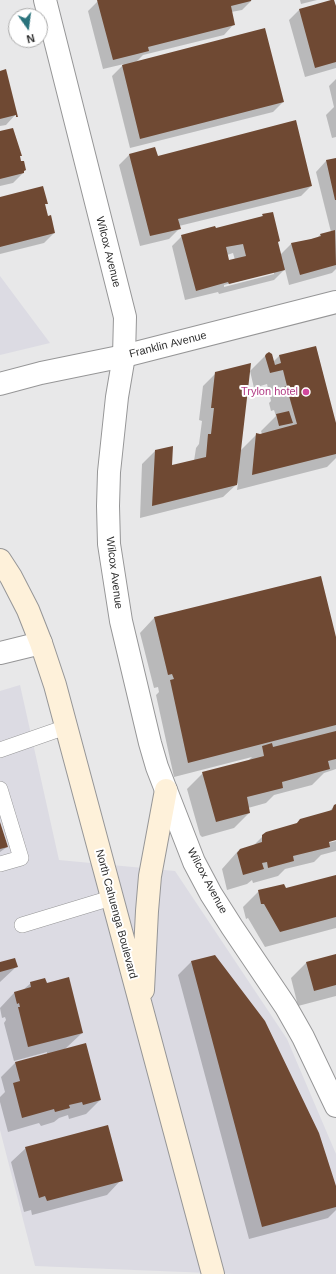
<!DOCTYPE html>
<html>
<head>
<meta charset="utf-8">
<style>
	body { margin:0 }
	#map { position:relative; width:336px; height:1274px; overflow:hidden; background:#e8e8e9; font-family:Arial,sans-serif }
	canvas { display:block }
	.north { position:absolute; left:8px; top:8px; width:40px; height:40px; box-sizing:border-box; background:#fff; border:1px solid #ababab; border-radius:50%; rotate:166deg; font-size:11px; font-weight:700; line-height:16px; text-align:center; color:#2e2e2e }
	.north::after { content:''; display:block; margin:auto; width:14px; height:18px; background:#2a737c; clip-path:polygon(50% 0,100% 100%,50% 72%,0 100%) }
</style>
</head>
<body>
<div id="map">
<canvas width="336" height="1274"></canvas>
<div class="north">N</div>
</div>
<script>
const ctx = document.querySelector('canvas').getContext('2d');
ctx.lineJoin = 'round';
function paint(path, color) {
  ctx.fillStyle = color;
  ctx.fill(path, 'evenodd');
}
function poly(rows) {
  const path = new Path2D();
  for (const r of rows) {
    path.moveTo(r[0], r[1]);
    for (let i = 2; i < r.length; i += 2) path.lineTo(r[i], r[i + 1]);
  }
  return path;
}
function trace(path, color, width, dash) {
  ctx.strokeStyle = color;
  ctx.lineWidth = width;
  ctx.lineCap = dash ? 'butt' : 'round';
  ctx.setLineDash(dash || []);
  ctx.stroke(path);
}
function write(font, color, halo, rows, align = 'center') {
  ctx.font = font + ' Arial,sans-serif';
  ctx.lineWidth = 4;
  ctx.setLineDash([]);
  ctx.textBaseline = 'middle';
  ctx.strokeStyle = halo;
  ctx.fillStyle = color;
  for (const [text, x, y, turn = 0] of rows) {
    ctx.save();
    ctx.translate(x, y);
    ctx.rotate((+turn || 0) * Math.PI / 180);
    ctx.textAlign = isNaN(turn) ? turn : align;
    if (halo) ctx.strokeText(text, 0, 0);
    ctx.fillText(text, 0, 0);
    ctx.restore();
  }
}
const built = poly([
	[0,276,50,343,0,355],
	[20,685,59,860,175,871,287,1039,336,1154,336,1274,234,1274,35,1266,0,1130,0,691]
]);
const shadow = poly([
	[99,0,252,0,242,10,231,12,234,24,224,35,143,55,136,62,283,102,273,112,130,148,112,76,124,64,103,69,88,11],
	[300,0,317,0,301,4],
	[299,10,336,10,336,68,305,77,289,20],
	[0,72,16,114,6,125,0,126],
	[336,79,336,137,332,138,326,115,334,107,329,86],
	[0,133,19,157,23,173,13,183,0,186],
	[129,155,157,157,311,186,301,196,179,226,179,229,169,239,140,246,119,165],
	[336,159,336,269,332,273,289,285,285,269,274,280,219,294,218,292,185,300,172,246,182,236,215,229,261,217,263,215,277,243,280,255,291,244,317,238,321,234,331,232,316,172,326,161],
	[233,253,235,260,228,261,227,255],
	[274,272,274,274,224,287,224,285],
	[0,198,47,203,44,205,47,217,54,233,44,243,0,254],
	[316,347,336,427,336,458,327,467,237,490,238,483,223,497,140,518,142,464,155,451,171,467,194,461,196,448,199,444,202,421,199,420,203,386,216,373,240,451,257,434,262,434,261,431,276,416,274,410,271,411,269,403,271,401,267,384,254,388,250,371,266,355,273,362,279,356],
	[154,618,336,639,336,769,324,773,312,785,274,795,266,803,248,808,249,813,234,828,202,837,200,835,187,789,203,773,248,761,252,757,174,777,156,695,159,692,158,687,154,688,140,633],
	[334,806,336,806,336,839,324,842,324,844,336,841,336,851,321,855,314,862,285,869,278,876,253,883,252,880,247,884,227,890,222,869,238,851,253,846,263,836,295,825,298,822,328,813],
	[0,824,7,847,0,852],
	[336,876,336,928,265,947,248,918,246,919,243,907,259,891,285,890],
	[336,955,336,996,298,1006,291,978,306,963],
	[214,956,336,1189,336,1210,328,1218,249,1239,178,975,191,962],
	[0,963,16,967,0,982],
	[31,983,46,984,82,1033,65,1049,100,1100,86,1114,69,1119,68,1115,59,1118,54,1122,41,1126,39,1123,8,1132,0,1102,0,1097,5,1092,1,1077,15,1063,47,1054,47,1052,14,1061,4,1023,6,1020,5,1017,2,1018,0,1008,14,993,23,990],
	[26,1148,121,1180,107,1195,32,1215,31,1210,24,1212,11,1162]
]);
const building = poly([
	[97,0,251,0,251,1,231,6,235,25,148,47,149,51,113,60],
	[331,0,334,0,336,6,336,62,315,68,299,9],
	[265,28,284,102,140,139,122,65],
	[6,69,18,117,16,117,16,115,0,119,0,71],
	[296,120,312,186,178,219,181,229,150,236,129,154,155,147,158,156],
	[13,128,22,156,20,156,21,161,24,161,26,170,24,171,24,173,0,179,0,131],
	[336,158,336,200,335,200,326,160],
	[43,186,48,204,45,204,48,216,51,215,55,233,0,247,0,197],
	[273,212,280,241,278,242,285,270,229,284,228,282,196,291,181,235,215,226,216,228,263,216,262,214],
	[243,244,246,256,229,260,226,247],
	[335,230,336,265,300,275,291,243,311,239,321,236,320,234],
	[316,346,336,423,336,454,252,475,256,433,260,434,297,424,289,396,286,396,284,387,287,386,283,370,270,373,265,356,266,354,269,352,272,354,275,365,281,363,279,355],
	[251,363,237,485,152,506,155,450,173,446,172,465,206,457,208,434,211,434,214,408,211,408,215,372],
	[289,411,293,423,279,426,276,414],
	[321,576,336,637,336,725,188,763,170,680,174,679,172,674,168,675,154,617],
	[336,731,336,759,328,761,330,769,282,782,283,788,247,797,250,813,216,822,202,772,264,756,262,746,272,743,273,747],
	[336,804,336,840,329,842,330,847,293,856,294,861,268,868,267,862,262,863,264,869,243,875,237,853,240,849,262,842,262,835,266,832,297,823,300,819,332,810,334,805],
	[0,822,8,847,0,849],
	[336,875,336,917,280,932,264,904,261,904,258,890,284,884,286,888],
	[336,954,336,985,314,991,306,962],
	[215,955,265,1021,319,1133,336,1186,336,1207,262,1227,191,961],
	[15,958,18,967,0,972,0,962],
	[69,977,83,1033,28,1047,18,1007,20,1007,19,1003,17,1004,14,992,31,987,30,982,45,978,47,983],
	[86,1043,101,1100,83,1105,82,1102,69,1105,70,1108,55,1112,54,1109,22,1118,13,1083,20,1081,15,1062],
	[108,1125,123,1181,47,1201,45,1196,39,1198,25,1147]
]);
const service = poly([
	[0,750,66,727],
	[0,789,21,858,0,864],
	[22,925,111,898]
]);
const minor = poly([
	[45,0,125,317,124,356,117,397,109,472,108,506,109,544,121,621,150,743,157,767,194,862,211,894,232,927,286,1007,303,1037,336,1106],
	[0,653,41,643]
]);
const tertiary = poly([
	[0,384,41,373,124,356,336,302]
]);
const secondary = poly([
	[0,560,11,577,28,610,41,643,55,685,213,1274],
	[143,990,147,911,150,876,166,790]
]);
const markers = [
	[306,392,4,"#d1479c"]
];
const streetNames = [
	["Wilcox Avenue",108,252,76],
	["Franklin Avenue",168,345,-14],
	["Wilcox Avenue",114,573,83],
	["Wilcox Avenue",207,881,62],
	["North Cahuenga Boulevard",116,914,75]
];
const hotelNames = [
	["Trylon hotel",298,392]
];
paint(built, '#dcdbe3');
paint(shadow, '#0003');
paint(building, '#6f4933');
trace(service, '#969697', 16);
trace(minor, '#969697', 24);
trace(tertiary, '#969697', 24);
trace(secondary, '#969697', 24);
trace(service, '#fff', 15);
trace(minor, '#fff', 22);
trace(tertiary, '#fff', 22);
trace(secondary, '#fef1da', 22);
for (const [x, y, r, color] of markers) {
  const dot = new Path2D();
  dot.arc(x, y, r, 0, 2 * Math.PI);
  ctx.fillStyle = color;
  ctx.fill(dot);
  trace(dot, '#fff', 1.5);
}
write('11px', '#2e2e2e', '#fff', streetNames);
write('11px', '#b23c85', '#fff', hotelNames, 'right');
</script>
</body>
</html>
